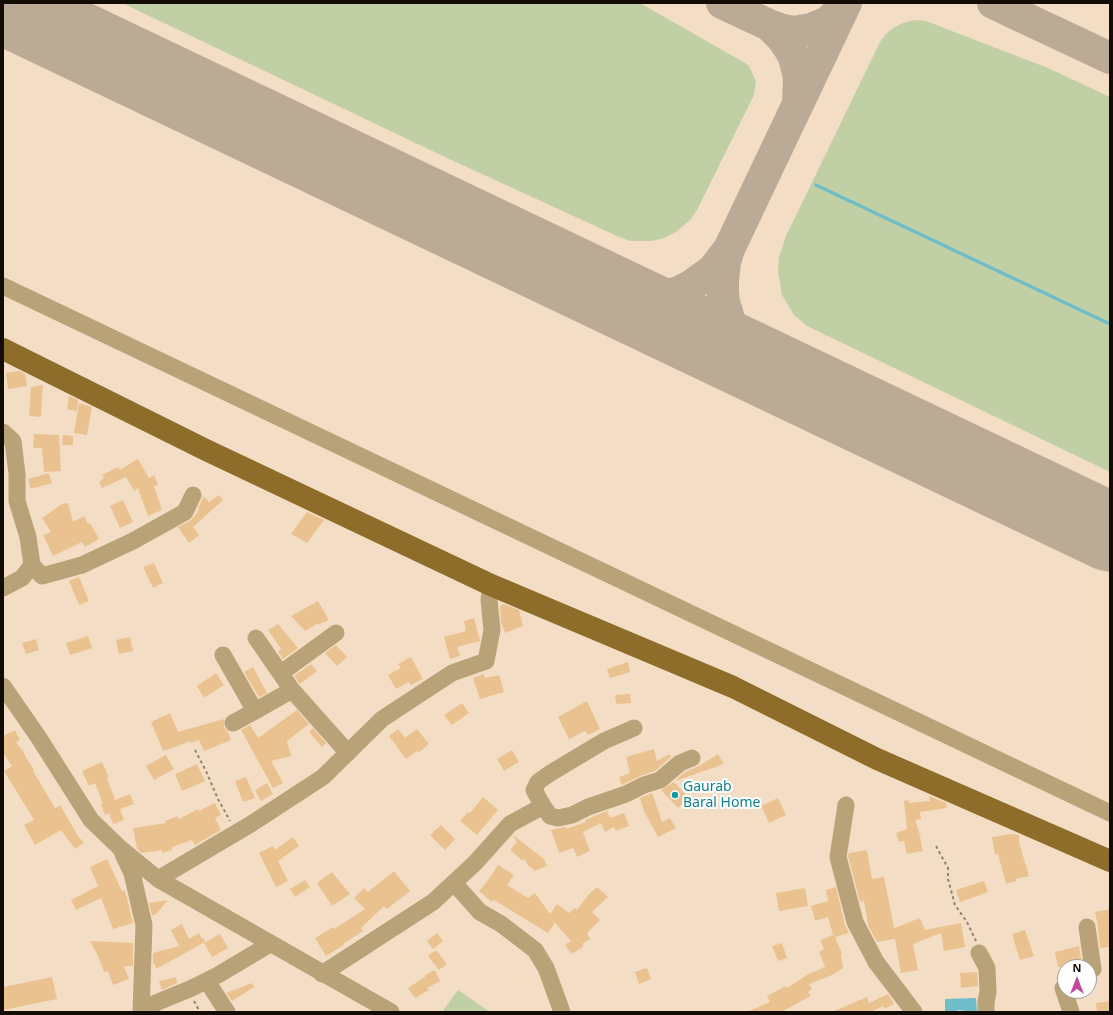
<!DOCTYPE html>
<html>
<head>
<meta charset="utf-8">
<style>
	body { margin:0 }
	#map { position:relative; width:1113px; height:1015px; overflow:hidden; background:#f3dec5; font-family:"Noto Sans",sans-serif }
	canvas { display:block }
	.frame { position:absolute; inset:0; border:4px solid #130c05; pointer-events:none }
	.north { position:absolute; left:1057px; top:959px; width:40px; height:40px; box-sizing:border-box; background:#fff; border:1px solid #a19e9b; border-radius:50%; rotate:0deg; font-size:11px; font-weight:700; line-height:16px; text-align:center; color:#130c05 }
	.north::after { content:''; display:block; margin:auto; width:14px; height:18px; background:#c1489d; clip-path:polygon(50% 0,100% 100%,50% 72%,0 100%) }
</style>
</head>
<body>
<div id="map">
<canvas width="1113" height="1015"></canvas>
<div class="frame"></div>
<div class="north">N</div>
</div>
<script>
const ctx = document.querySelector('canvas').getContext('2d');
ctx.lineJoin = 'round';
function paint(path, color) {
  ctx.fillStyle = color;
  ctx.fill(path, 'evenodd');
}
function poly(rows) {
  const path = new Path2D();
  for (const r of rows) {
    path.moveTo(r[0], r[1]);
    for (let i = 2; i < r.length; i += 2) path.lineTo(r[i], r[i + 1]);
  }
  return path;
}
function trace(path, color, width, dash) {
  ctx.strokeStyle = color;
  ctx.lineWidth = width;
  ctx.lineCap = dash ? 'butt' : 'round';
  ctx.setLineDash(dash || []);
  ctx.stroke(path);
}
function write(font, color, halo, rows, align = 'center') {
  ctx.font = font + ' "Noto Sans",sans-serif';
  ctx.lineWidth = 4;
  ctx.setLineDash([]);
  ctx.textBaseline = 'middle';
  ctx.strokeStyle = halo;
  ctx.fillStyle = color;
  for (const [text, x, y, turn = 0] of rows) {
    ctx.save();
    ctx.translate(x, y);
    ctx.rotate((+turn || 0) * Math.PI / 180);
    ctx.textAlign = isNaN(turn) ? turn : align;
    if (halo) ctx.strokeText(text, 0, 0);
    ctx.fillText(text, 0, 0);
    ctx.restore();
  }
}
const green = poly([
	[122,3,640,3,745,63,749,66,752,72,756,82,755,88,754,95,697,210,691,219,676,232,664,238,652,241,630,241,617,236,445,157],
	[914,20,926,21,1048,68,1110,97,1110,472,807,326,794,315,782,295,778,271,779,257,786,236,880,42,886,34,893,28,903,23],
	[458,990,490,1012,442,1012]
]);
const water = poly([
	[976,998,977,1012,957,1010,957,1012,945,1012,945,999]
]);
const stream = poly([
	[816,185,1110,324]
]);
const taxiway = poly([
	[722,3,769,25],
	[993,3,1110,58],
	[798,103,799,77,794,57,789,48,782,38,769,25,783,30,794,32,811,29,828,22,844,6],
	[602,290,623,296,646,298,667,295,679,292,692,285,713,270,729,249],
	[773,372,746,347,736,334,730,322,724,302,723,293,723,280,725,262,729,249,846,3]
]);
const runway = poly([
	[3,5,1110,532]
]);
const building = poly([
	[20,371,25,374,27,386,8,389,6,373],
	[43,385,41,417,29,416,31,387],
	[69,396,78,400,77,411,67,409],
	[79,403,92,407,87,435,74,433],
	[34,434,59,435,61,471,44,472,42,448,33,448],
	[63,435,73,436,73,445,62,445],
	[138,459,149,478,154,475,158,485,154,486,162,510,148,516,138,488,134,491,126,477,102,488,99,482,104,478,102,475,118,467,120,470],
	[49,473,52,483,31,489,28,479],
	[219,495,223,500,193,527,199,535,189,543,178,527,190,521,194,517,199,509,198,508,204,496,209,502],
	[123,500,133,522,120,528,110,506],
	[68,503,73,522,84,516,88,524,90,523,99,539,85,547,82,542,53,556,43,535,51,532,42,518,62,504],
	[307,512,324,520,307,543,291,534],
	[154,563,163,583,153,588,143,567],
	[79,577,89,601,79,605,69,581],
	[318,601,329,620,320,624,317,624,305,631,291,616],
	[504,604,519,610,523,626,505,633,501,623,500,606],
	[474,618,480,641,457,647,460,656,450,659,444,637,466,631,464,621],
	[278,624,298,648,283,659,278,652,281,649,268,630],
	[88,636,92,648,70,655,66,643],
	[130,637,133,651,119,654,116,640],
	[36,639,39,650,26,654,22,643],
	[336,645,347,657,337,666,325,653],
	[411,657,423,679,411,685,409,682,396,689,388,675,401,668,398,664],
	[628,662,630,672,610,678,607,669],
	[311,664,317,671,300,684,294,676],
	[253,667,267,693,259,697,244,672],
	[216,673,224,685,204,698,197,686],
	[484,674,485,678,499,675,504,692,480,699,473,678],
	[630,694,631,703,616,704,615,695],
	[587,701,600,729,588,735,585,731,569,739,558,717],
	[462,703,469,713,452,725,444,715],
	[297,710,309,724,287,741,291,756,271,761,283,783,273,788,241,730,250,725,258,738],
	[170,713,178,732,224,719,224,727,228,732,231,740,204,751,199,740,191,743,191,741,163,751,151,722],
	[313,728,326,743,322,747,309,732],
	[398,729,405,738,417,729,429,744,418,753,417,751,406,759,389,736],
	[15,730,20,740,16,742,25,754,24,754,34,770,33,771,55,808,60,805,78,836,84,843,75,849,61,830,35,845,24,825,34,820,4,771,12,766,3,753,3,736],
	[654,749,657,761,669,754,671,757,655,771,640,776,622,785,619,777,630,773,626,757],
	[512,750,519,762,504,771,497,759],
	[718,754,724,764,675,781,685,772,699,766],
	[166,755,174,769,154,780,146,766],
	[102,762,109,777,107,778,115,800,130,794,134,804,120,809,124,820,113,824,109,813,105,815,101,805,103,804,95,783,89,786,82,771],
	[197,764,205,781,182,791,175,774],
	[246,777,255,798,243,802,235,781],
	[674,782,689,798,678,808,661,790],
	[267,783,273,794,261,801,255,790],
	[652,793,662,822,670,818,676,828,658,837,644,811,640,798],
	[929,796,946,803,947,808,920,812,921,819,915,820,921,838,920,838,923,851,907,854,904,841,899,842,896,833,907,829,904,801,908,800,909,803,930,801],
	[483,797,498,810,477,835,460,821,468,812,470,813],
	[778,798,786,815,769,823,761,806],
	[215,803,221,815,215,818,221,830,195,845,192,840,172,847,172,850,162,853,162,850,142,853,137,849,133,828,166,823,165,821,178,816,179,819,198,809,199,811],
	[607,811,610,818,624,813,629,826,616,831,614,827,605,832,601,823,583,832,590,851,577,857,573,848,559,853,551,830,565,827,566,829,586,822,585,820],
	[441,825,455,839,445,850,430,835],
	[1010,834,1019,835,1019,842,1029,876,1016,879,1017,881,1006,884,998,854,995,855,992,837],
	[513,835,544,859,547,866,535,871,528,865,524,858,523,861,510,850,517,842],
	[293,837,299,846,278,861,288,881,276,887,259,853,273,846,275,850],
	[867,850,872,879,884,877,894,928,920,918,925,930,961,923,965,947,944,951,941,933,913,944,918,970,901,973,895,939,877,942,868,925,864,901,860,902,848,856,849,853],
	[107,859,122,891,125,890,133,923,113,929,101,898,76,910,71,900,98,886,90,867],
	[498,865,514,875,507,885,528,898,535,893,550,914,557,904,569,913,575,908,577,910,589,894,597,887,608,897,592,912,600,920,587,933,590,939,582,944,584,946,572,954,565,945,571,941,555,923,548,933,494,900,492,902,479,891,489,879],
	[394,871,410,891,387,909,384,906,361,928,363,931,343,944,344,945,326,956,315,938,333,927,334,929,365,909,354,898,364,888,368,892],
	[332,872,350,894,332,906,317,883],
	[305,880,310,887,295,897,290,889],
	[984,881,988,892,960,902,956,890],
	[836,887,845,925,849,933,835,937,842,953,841,954,843,968,832,975,809,984,812,989,808,992,811,996,781,1012,747,1012,770,1002,767,996,786,986,787,988,807,975,825,967,819,952,824,949,820,940,833,935,828,917,815,921,811,906,828,901,826,890],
	[805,888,808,906,779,911,776,893],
	[168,900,155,915,152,915,149,903],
	[1110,909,1110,947,1100,948,1098,926,1095,912],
	[182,924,189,939,199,933,202,939,204,938,205,942,156,969,155,964,153,964,153,953,179,946,171,930],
	[1025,930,1034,956,1020,960,1012,934],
	[437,933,443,941,433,949,427,941],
	[220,934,228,948,212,957,204,943],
	[90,941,133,943,133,966,124,966,129,979,113,985,108,971,104,972,98,956],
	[782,943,787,958,778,961,772,946],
	[1079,946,1082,965,1081,967,1058,967,1055,952],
	[436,950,447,964,439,970,428,956],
	[647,968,651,979,639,984,635,972],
	[435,970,440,981,427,988,429,990,415,998,408,988,425,977,425,975],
	[977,972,978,986,961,988,960,973],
	[52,977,57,999,3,1010,3,987],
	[176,977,177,983,162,990,159,981],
	[252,983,254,987,232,1001,226,993],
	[888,994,894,1004,884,1009,883,1006,873,1011,873,1012,832,1012,867,997,869,1003],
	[1110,1001,1110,1012,1097,1012,1096,1003]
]);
const path = poly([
	[195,750,206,771,218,799,230,821],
	[936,846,948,868,948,879,955,905,967,922,976,941],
	[194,1001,200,1012]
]);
const minor = poly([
	[3,286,1110,813],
	[3,432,13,441,17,474,17,501,28,537,32,565,22,578,3,588],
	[32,565,42,576,82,565,133,541,185,512,193,495],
	[256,638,292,690,348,753],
	[223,655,255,711,233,723],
	[281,673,336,633],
	[3,686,39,738,91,820,120,848,158,879,391,1012],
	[255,711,292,690],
	[634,728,604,741,549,774,538,782,534,790,543,806,550,816,558,818,572,815,588,807,626,794,644,785,660,780,680,763,692,758],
	[846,805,838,857,855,922,876,962,914,1012],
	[123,854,132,873,144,925,141,1012],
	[158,879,251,824,323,777,382,719,452,673,486,661,492,630,489,600,491,585],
	[454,883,480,912,501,924,535,950,546,968,562,1012],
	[1087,927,1093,969,1089,972],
	[979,953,987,968,988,992,986,1002,986,1012],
	[322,974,433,902,475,863,510,824,543,806],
	[207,981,227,1012],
	[1065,986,1063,988,1071,1012],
	[141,1009,192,988,218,975,270,944]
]);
const major = poly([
	[3,349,206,450,491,585,733,687,877,759,1110,861]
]);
const markers = [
	[675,795,4,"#0f9aa8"]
];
const cultureNames = [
	["Gaurab",683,787],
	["Baral Home",683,803]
];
paint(green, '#c1cfa4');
paint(water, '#6fbdc9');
trace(stream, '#6fbdc9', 3.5);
trace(taxiway, '#bbaa95', 32);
trace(runway, '#bbaa95', 79);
paint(building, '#e9c290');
trace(path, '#918271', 2, [3, 3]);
trace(minor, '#b9a278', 17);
trace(major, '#8e6c29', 22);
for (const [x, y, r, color] of markers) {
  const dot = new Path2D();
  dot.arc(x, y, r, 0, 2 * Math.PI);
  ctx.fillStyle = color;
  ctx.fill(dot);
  trace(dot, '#fff', 1.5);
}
write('14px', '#0d838f', '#fff', cultureNames, 'left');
</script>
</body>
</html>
